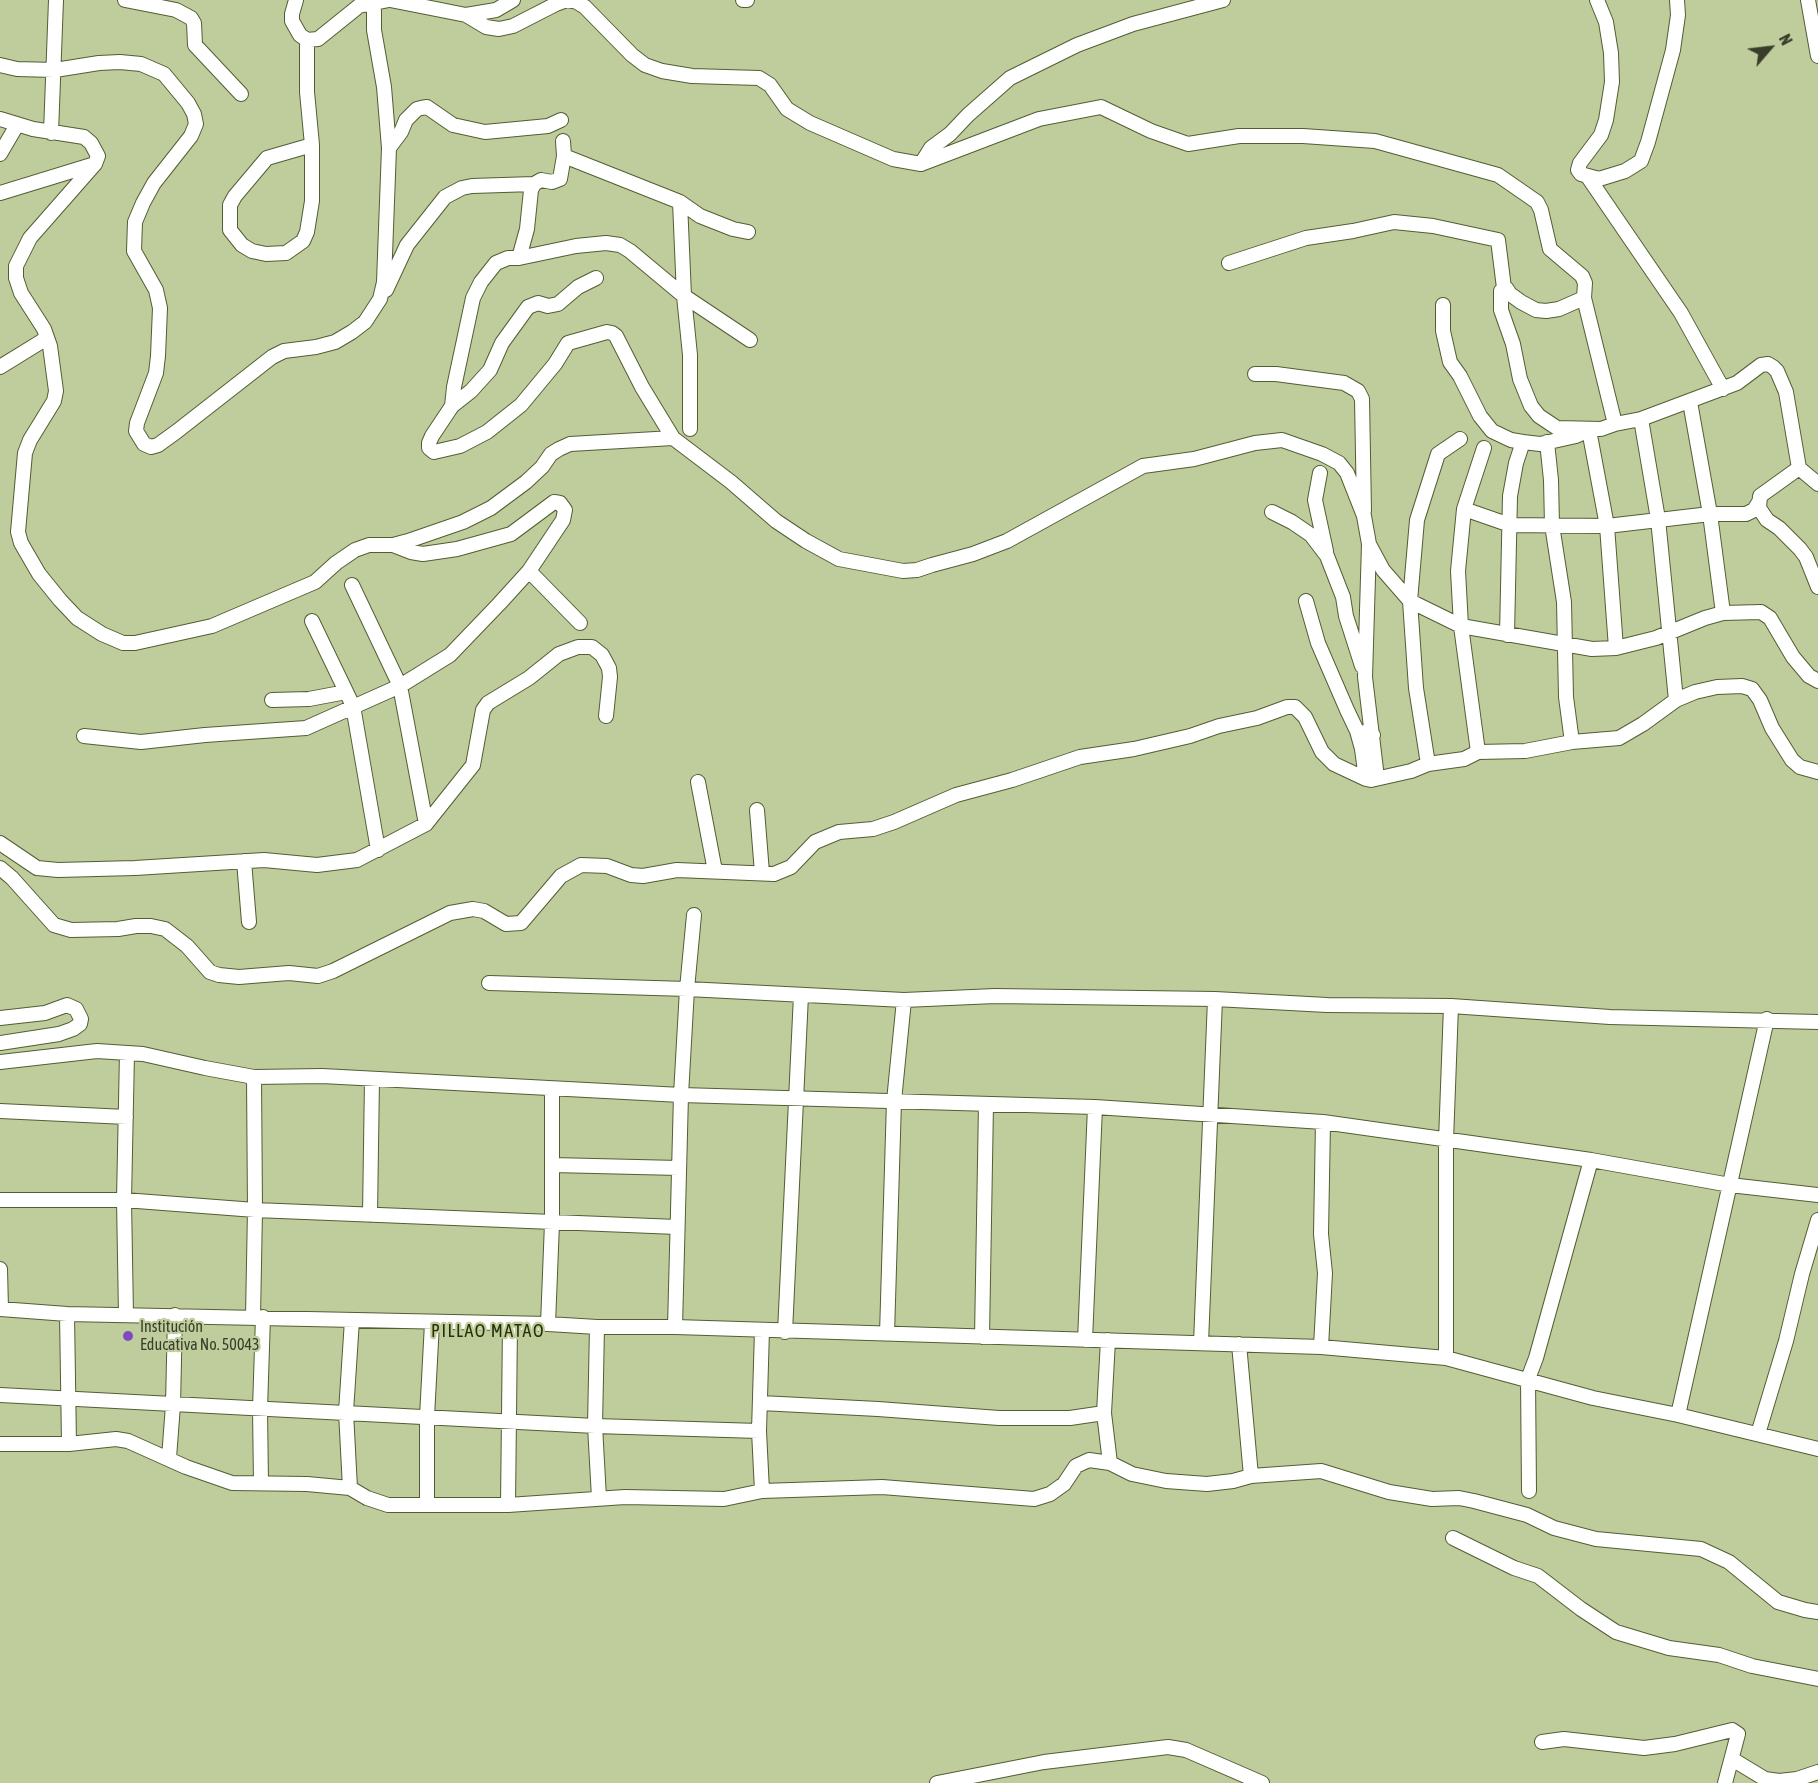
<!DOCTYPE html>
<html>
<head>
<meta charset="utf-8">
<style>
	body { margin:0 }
	#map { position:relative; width:1818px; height:1783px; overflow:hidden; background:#bfcd9d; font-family:"Asap Condensed",sans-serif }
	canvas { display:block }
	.north { position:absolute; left:1740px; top:18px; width:60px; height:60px; -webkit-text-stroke:4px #bfcd9d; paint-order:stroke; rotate:62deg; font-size:16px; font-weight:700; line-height:24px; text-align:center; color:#393e2b }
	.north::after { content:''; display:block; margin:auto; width:21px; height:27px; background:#393e2b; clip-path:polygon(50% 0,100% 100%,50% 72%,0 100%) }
</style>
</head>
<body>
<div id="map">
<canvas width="1818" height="1783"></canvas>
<div class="north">N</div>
</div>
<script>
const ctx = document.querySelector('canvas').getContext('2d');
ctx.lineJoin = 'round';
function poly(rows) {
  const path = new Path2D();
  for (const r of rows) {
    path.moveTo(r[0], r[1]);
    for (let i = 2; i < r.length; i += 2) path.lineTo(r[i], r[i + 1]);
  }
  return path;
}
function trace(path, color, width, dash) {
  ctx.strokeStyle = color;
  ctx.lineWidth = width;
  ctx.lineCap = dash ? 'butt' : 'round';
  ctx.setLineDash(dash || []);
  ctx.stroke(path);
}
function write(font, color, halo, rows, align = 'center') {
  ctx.font = font + ' "Asap Condensed",sans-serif';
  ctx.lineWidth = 4.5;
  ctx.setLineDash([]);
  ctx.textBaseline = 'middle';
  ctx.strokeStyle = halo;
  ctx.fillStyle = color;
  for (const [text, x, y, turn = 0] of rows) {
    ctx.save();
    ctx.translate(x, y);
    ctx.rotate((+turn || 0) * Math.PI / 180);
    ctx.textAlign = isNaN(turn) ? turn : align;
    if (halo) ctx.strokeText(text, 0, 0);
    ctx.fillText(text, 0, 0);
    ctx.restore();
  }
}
const minor = poly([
	[125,0,176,10,191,18,194,23,195,45,241,94],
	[296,0,292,14,292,21,300,35,307,40,318,39,359,6,389,0],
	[390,0,466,15,486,27,499,29,513,26,556,4,567,0,577,2,585,7,632,55,645,65,662,71,692,76,759,78,770,85,787,109,810,123,893,159,921,164],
	[743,0,747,0],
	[1223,0,1133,24,1077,45,1010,78,968,115,950,134,931,148,921,164,1039,119,1101,107,1151,131,1188,144,1239,136,1303,136,1375,141,1498,175,1537,202,1541,210,1550,249,1582,276,1585,283,1584,298,1559,309,1546,311,1536,310,1521,302,1510,294,1506,288,1501,291,1501,310,1513,344,1520,379,1531,406,1539,416,1557,428,1601,429,1615,424,1641,419,1737,383,1761,365,1768,364,1773,367,1777,371,1786,392,1799,468,1760,496,1759,508,1767,520,1779,528,1800,549,1806,557,1818,587],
	[1597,0,1606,22,1611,53,1612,82,1606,120,1601,135,1580,163,1578,170,1581,174,1599,179,1625,171,1641,161,1648,142,1673,50,1678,15,1677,0],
	[1808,0,1818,56],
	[466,15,496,10,513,0],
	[307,40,307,92,312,145,312,201,307,232,303,241,286,253,266,254,252,251,242,245,230,230,230,205,235,196,267,158,312,145],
	[0,65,17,69,55,70,99,63,120,62,141,64,164,74,188,103,194,114,196,124,191,136,154,183,143,203,135,222,134,251,156,290,160,308,158,356,156,373,137,423,136,431,144,444,151,447,158,445,176,432,272,357,284,351,316,347,335,342,352,332,365,322,380,299,384,282,389,148,384,87,374,30,374,11,371,4],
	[0,119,33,129,84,137,91,143,98,156,95,164,30,238,16,266,16,278,21,293,44,329,50,346,56,391,54,401,30,440,25,453,18,532,21,543,39,574,60,600,77,618,102,634,123,643,135,643,212,626,315,582,336,563,355,550,369,545,393,545,408,541,463,522,491,508,526,482,542,467,551,454,559,449,570,444,673,438],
	[51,133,56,0],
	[563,141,564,156,680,202,700,216,733,229,748,232],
	[389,148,401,132,406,120,417,109,421,108,427,107,453,125,485,132,548,126,561,120],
	[0,154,17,125],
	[1588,177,1681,313,1723,389],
	[0,193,95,164],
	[680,202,684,296,690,355,690,429],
	[519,258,527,229,531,190,534,184,541,180,552,182,560,179,564,156],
	[1229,263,1306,238,1353,231,1394,222,1433,226,1498,240,1504,288],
	[386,290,407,245,445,197,462,188,472,186,534,184],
	[1584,298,1615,424],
	[1443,305,1443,331,1450,362,1460,376,1480,416,1492,431,1511,440,1523,442,1516,463,1510,496,1507,635],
	[750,340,684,296,630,251,620,245,606,243,576,246,519,258,508,258,496,263,481,282,473,298,454,387,452,406,432,436,429,443,429,448,434,452,460,446,487,432,521,405,555,364,568,343,607,332,612,333,616,336,642,387,673,438,731,482,776,521,806,541,839,559,903,571,917,570,932,565,973,554,1007,541,1143,466,1194,459,1255,443,1282,440,1322,454,1339,463,1347,473,1364,516,1369,544,1383,570,1410,601,1461,626,1592,649,1616,648,1656,638,1705,618,1723,613,1761,612,1770,618,1793,657,1809,676,1818,681],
	[0,367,47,338],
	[1255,374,1276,374,1344,383,1358,391,1362,399,1364,511],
	[1690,402,1710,514,1723,613],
	[452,406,471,391,490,370,502,343,528,307,538,303,548,306,558,304,578,287,596,278],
	[1641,419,1658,519,1676,700],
	[1523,442,1540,444,1576,436,1589,430,1607,526,1616,648],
	[1547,442,1551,480,1552,525,1564,602,1566,697,1572,742],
	[1799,468,1818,484],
	[1320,473,1315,500,1326,551],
	[1464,509,1510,525,1607,526,1710,514,1746,514,1754,510,1759,502],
	[1272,512,1292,522,1311,535,1327,556,1343,597,1346,616,1362,666],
	[1369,544,1365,677,1377,778],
	[529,571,580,623],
	[352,585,400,686,426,824],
	[1306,601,1318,643,1347,710,1357,731,1373,735],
	[312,621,353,706,378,850],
	[272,700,309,699,346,692],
	[1357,731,1362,749,1366,779],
	[84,736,141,742,205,735,306,728,400,686,450,655,499,604,529,571,563,520,565,510,560,503,554,502,511,534,457,549,423,554,411,552,393,545],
	[1478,752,1461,626,1458,571,1464,509,1484,448],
	[1428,764,1416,688,1410,601,1417,520,1438,454,1460,439],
	[698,782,715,871],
	[757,810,762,873],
	[0,843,37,868,58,870,135,868,264,860,317,865,357,860,426,824,473,765,483,710,488,703,529,678,559,654,578,647,592,647,602,655,609,668,610,677,606,716],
	[244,861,249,922],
	[0,868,12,878,54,925,71,930,118,929,136,926,151,926,165,929,187,946,210,972,219,975,239,977,289,973,318,976,333,971,450,913,473,909,484,911,506,924,521,923,561,876,581,865,607,866,631,875,643,876,677,870,774,874,791,867,815,842,839,832,873,829,894,822,956,795,1012,780,1080,757,1134,749,1190,736,1219,726,1257,718,1287,707,1295,707,1305,717,1322,752,1334,764,1366,779,1371,780,1411,771,1428,764,1464,759,1478,752,1525,751,1572,742,1619,738,1643,724,1676,700,1695,692,1717,687,1742,686,1752,689,1760,700,1772,728,1792,760,1800,767,1818,772],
	[489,983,687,989,904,1000,995,996,1215,999,1327,1005,1451,1006,1610,1017,1818,1022],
	[0,1018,45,1013,67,1005,76,1009,81,1019,80,1024,73,1029,59,1034,0,1043],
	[0,1062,97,1051,143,1054,205,1068,254,1077,322,1076,681,1095,1095,1107,1323,1122,1591,1160,1730,1185,1818,1195],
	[0,1111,126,1117],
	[552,1165,679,1168],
	[0,1200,124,1200,255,1210,677,1227],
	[370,1215,372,1079],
	[0,1269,1,1309],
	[0,1309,67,1314,548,1324,597,1327,675,1327,1321,1347,1446,1358,1593,1398,1678,1415,1818,1449],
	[67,1314,69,1444],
	[126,1315,124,1200,127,1053],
	[253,1317,255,1210,254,1077],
	[548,1324,552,1223,552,1089],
	[597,1327,595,1426,599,1498],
	[675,1327,681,1095,687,989,694,915],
	[762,1330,759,1431,762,1491,882,1487,1034,1499,1050,1494,1064,1484,1076,1466,1089,1460,1110,1463,1132,1474,1166,1481,1207,1484,1233,1481,1251,1476,1321,1471,1389,1492,1432,1499,1459,1498,1474,1501,1527,1515,1554,1528,1596,1539,1701,1549,1729,1562,1778,1602,1805,1610,1818,1612],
	[785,1332,801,995],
	[887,1334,894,1101,904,1000],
	[982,1337,986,1104],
	[1085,1340,1095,1107],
	[1108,1340,1104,1413,1110,1463],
	[1201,1343,1215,999],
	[1239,1344,1251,1476],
	[1321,1347,1325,1273,1321,1234,1323,1122],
	[1446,1358,1446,1141,1451,1006],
	[0,1395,595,1426,759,1431],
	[761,1403,878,1409,999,1418,1070,1418,1104,1413],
	[1678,1415,1767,1019],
	[1758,1434,1786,1341,1802,1274,1818,1220],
	[0,1444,69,1444,116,1439,128,1441,186,1467,232,1483,307,1484,350,1488,367,1498,388,1505,508,1505,625,1497,724,1499,762,1491],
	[169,1458,173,1405,175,1315],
	[261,1483,260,1409,263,1317],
	[350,1488,346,1412,352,1320],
	[1529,1491,1528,1379,1536,1358,1591,1160],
	[427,1505,427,1417,432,1323],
	[508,1505,510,1325],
	[1453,1538,1514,1568,1538,1576,1581,1609,1616,1632,1669,1648,1719,1655,1752,1666,1818,1679],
	[1542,1742,1564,1739,1644,1748,1675,1744,1732,1730,1738,1734,1725,1783],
	[1732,1759,1765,1779,1779,1781,1797,1779,1818,1772],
	[937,1783,1044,1762,1168,1747,1186,1750,1262,1783]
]);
const markers = [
	[128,1336,6,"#8049c0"]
];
const poiNames = [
	["Institución",140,1327],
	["Educativa No. 50043",140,1345]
];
const neighbourhoodNames = [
	["PILLAO MATAO",488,1331]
];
trace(minor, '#525e32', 16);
trace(minor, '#fff', 14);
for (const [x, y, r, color] of markers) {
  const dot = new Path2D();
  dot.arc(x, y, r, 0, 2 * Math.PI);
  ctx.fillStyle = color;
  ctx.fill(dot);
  trace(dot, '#bfcd9d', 2);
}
write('16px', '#393e2b', '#bfcd9d', poiNames, 'left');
ctx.letterSpacing = '1.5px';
write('18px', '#263002', '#bfcd9d', neighbourhoodNames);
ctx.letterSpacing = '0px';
</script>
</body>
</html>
